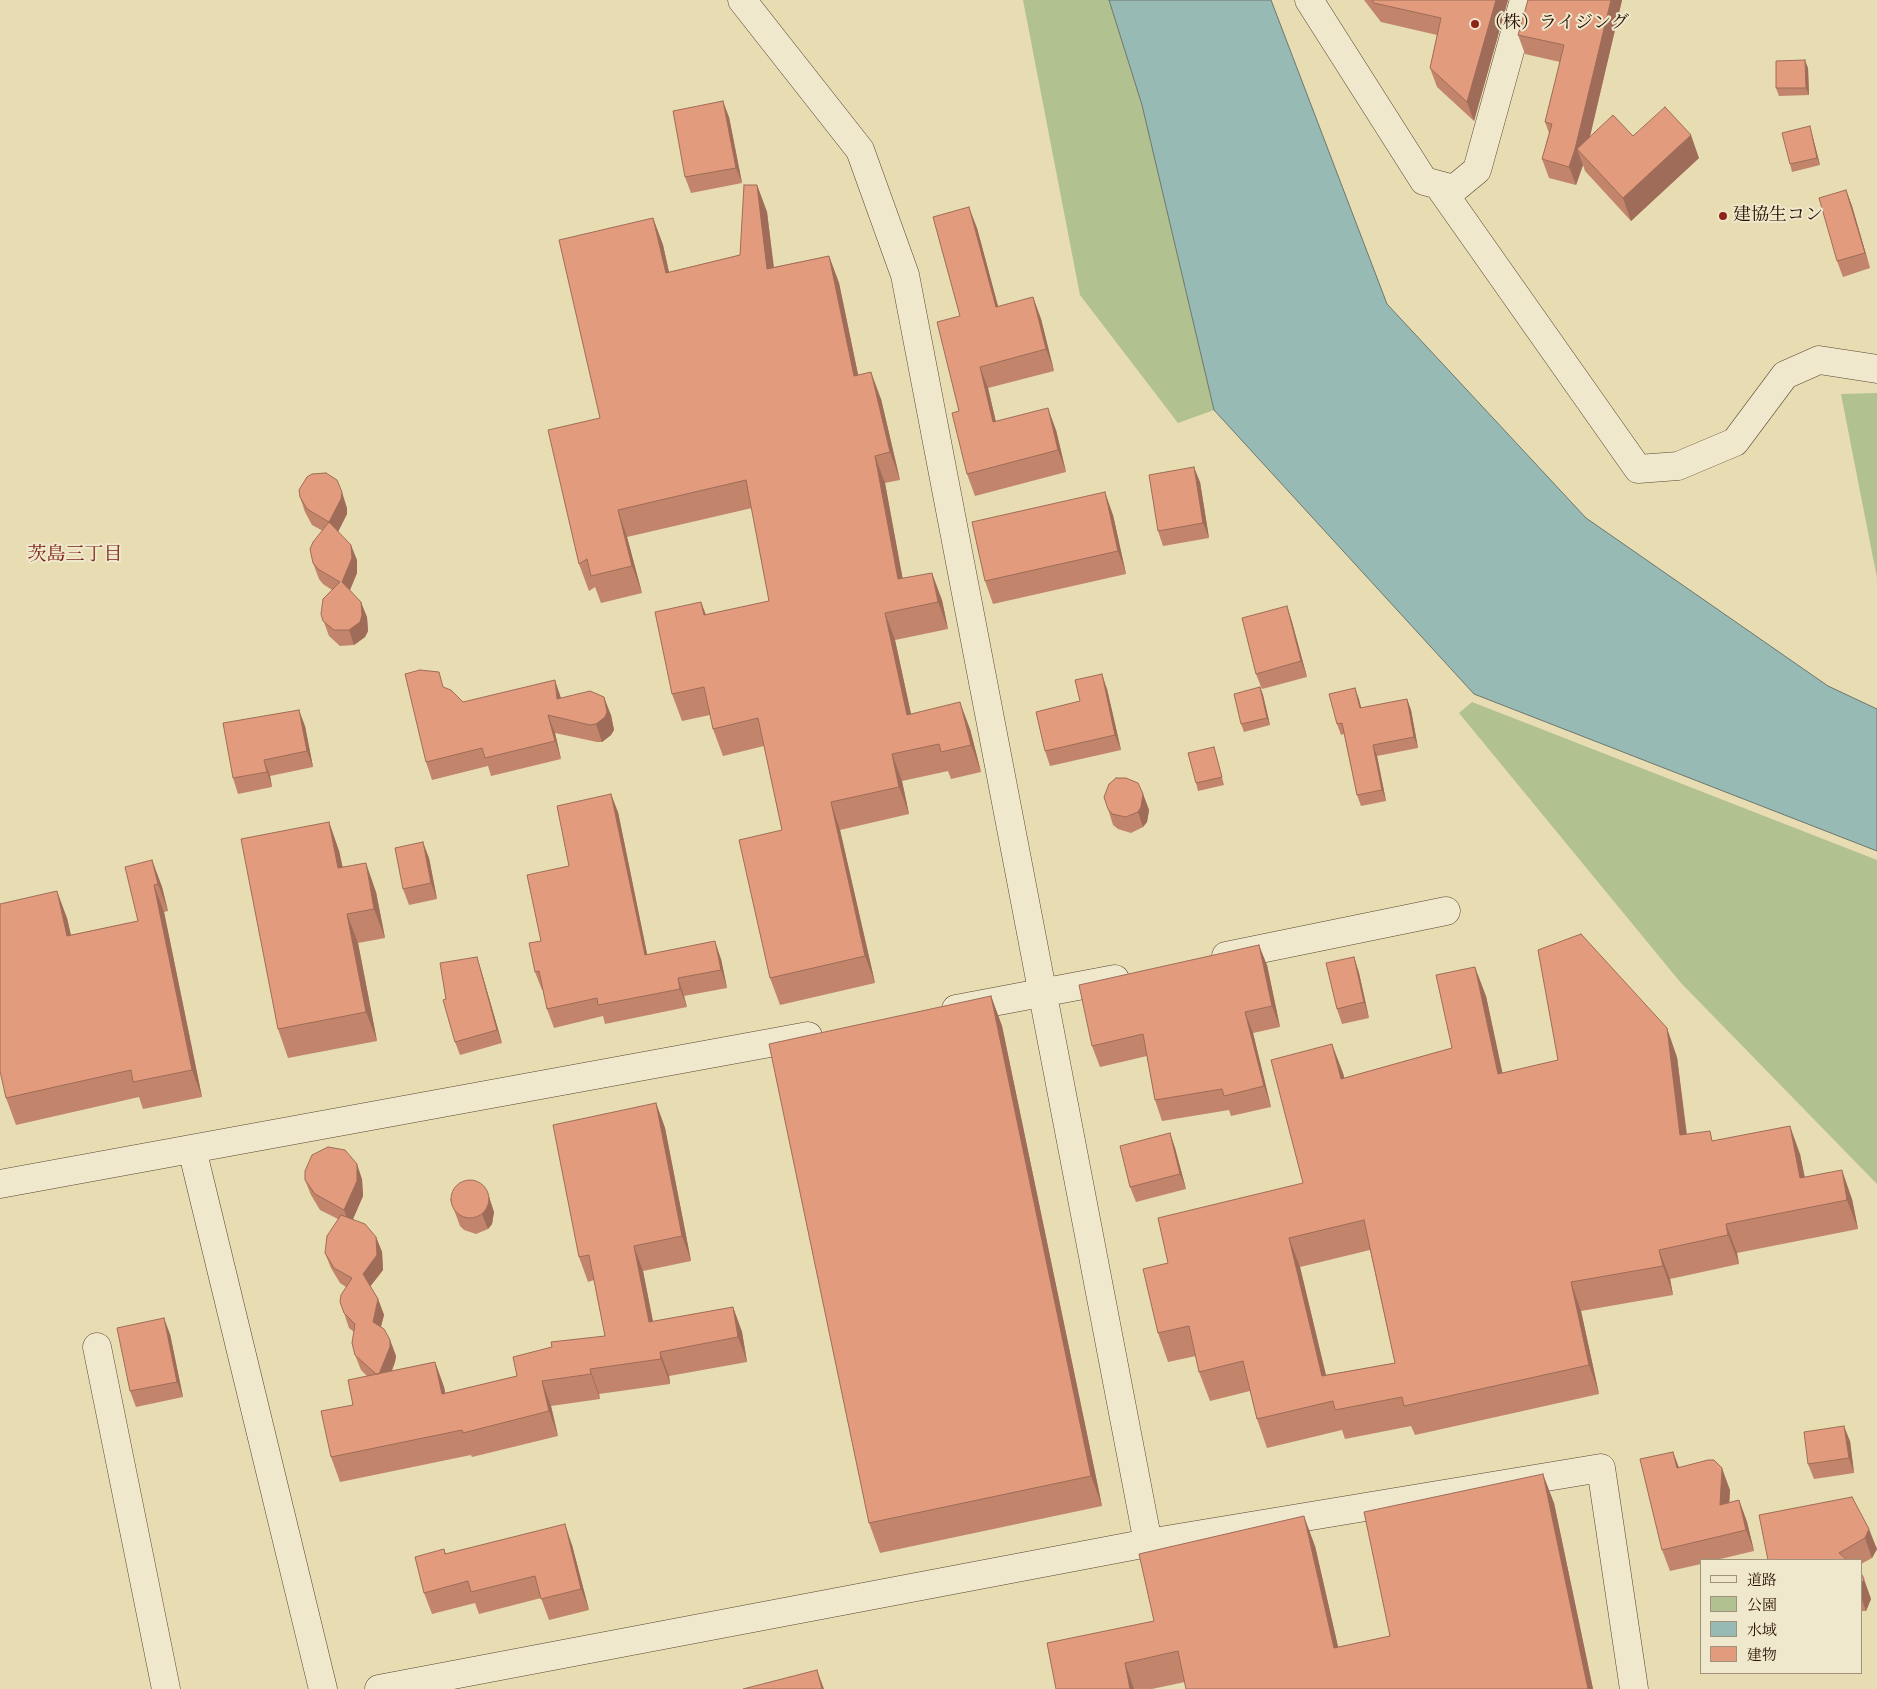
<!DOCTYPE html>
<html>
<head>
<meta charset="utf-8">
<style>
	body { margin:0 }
	#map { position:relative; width:1877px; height:1689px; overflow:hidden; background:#e7dcb2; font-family:"IM FELL Double Pica","Noto Serif JP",serif }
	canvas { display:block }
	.legend { position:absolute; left:1700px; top:1559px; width:162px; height:115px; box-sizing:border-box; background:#efe8cd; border:1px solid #a0927c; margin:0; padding:6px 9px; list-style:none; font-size:15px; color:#2a1102 }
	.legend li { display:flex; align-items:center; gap:10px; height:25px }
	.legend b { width:25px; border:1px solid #a0927c }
</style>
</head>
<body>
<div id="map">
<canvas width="1877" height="1689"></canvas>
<ul class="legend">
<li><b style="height:6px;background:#efe8cd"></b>道路</li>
<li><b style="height:14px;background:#b1c18f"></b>公園</li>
<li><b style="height:14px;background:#98bab4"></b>水域</li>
<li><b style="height:14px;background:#e29b7d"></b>建物</li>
</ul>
</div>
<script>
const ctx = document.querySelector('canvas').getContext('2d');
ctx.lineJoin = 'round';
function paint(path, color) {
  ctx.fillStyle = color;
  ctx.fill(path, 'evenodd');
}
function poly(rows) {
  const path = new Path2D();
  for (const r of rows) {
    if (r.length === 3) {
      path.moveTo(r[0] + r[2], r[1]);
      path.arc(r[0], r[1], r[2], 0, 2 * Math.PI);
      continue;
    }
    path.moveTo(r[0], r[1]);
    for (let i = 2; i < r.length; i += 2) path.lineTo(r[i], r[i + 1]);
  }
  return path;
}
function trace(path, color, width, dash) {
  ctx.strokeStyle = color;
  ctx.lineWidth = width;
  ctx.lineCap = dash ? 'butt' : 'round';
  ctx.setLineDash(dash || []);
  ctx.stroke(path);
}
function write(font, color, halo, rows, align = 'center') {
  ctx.font = font + ' "IM FELL Double Pica","Noto Serif JP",serif';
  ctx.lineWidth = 4;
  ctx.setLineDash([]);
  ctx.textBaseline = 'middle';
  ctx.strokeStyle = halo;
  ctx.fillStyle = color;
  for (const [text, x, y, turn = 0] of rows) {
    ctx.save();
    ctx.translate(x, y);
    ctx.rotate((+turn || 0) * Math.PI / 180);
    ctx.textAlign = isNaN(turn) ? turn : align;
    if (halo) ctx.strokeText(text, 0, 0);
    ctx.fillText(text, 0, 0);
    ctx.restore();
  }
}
const green = poly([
	[1023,0,1109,0,1142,105,1214,410,1178,423,1080,295],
	[1877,393,1877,578,1841,394],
	[1472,702,1877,860,1877,1184,1681,983,1459,713]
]);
const water = poly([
	[1109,0,1271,0,1387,304,1586,518,1828,686,1877,709,1877,851,1474,694,1214,410,1142,105,1109,0]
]);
const minor = poly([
	[1309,0,1424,181,1454,189,1477,170,1524,0],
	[1438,185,1638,469,1678,466,1735,442,1785,375,1819,360,1877,369],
	[1226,956,1446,911],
	[956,1009,1115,979],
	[192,1149,323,1689],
	[0,1184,808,1036],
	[97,1347,166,1689],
	[1148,1543,1601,1468,1634,1689],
	[379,1689,1148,1543,905,275,860,150,742,0]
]);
const wall = poly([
	[1364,0,1508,0,1474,121,1437,87,1430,68,1437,35,1381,22],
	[1622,0,1590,137,1633,136,1699,158,1631,221,1585,171,1583,165,1576,185,1549,178,1542,159,1549,133,1545,122,1560,62,1525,54,1518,35],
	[1808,68,1809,95,1779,96,1776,88],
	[729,117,742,183,691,193,685,177],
	[1812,134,1820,165,1792,172,1790,164],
	[757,185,767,212,774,267,829,256,839,283,858,375,881,399,900,480,885,483,902,578,942,600,948,629,895,640,911,714,970,729,981,772,951,779,948,771,902,781,909,814,840,830,875,983,780,1005,770,978,782,830,764,746,723,756,713,729,710,715,682,721,672,694,701,602,706,615,769,601,752,508,627,537,642,593,601,603,595,587,589,591,579,564,600,418,653,218,663,245,669,272,740,255],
	[1846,190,1852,206,1870,268,1843,277,1837,261],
	[977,228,998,307,1033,297,1041,319,1054,371,988,388,996,422,1056,430,1066,472,975,496,967,474,959,411,960,316],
	[1200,482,1209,538,1163,546,1158,531],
	[300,497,347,508,347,514,338,531,357,560,357,573,350,590,367,617,368,631,365,637,354,645,340,646,329,636,321,614,332,590,323,584,319,579,313,563,323,531,312,525,305,512],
	[1113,515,1126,574,993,604,985,581],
	[1287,606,1292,622,1307,677,1262,689,1256,674],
	[444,687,463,702,561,698,611,715,614,730,611,735,602,742,597,742,555,733,561,759,491,776,488,766,432,780,426,762],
	[1260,687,1263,695,1270,725,1244,732,1241,724],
	[1355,688,1361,708,1407,699,1411,710,1418,748,1377,756,1386,801,1361,806,1357,795,1344,734,1341,735,1337,724],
	[1107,689,1121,750,1050,766,1045,751,1080,701],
	[305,726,313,767,270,776,272,787,238,794,233,778],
	[1216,754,1224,785,1198,791,1196,783],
	[1143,794,1149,810,1147,822,1143,827,1131,833,1118,829,1113,825,1108,809],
	[618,812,647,954,721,959,727,988,684,996,687,1007,605,1024,603,1016,554,1028,547,1009,543,990,542,990,535,972,541,941,569,866],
	[329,822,339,851,343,868,376,892,385,938,358,943,377,1041,288,1058,278,1029],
	[429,858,437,899,409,905,403,889],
	[152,860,162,887,168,911,164,912,202,1097,143,1109,139,1097,16,1125,6,1098,67,918,71,935,138,921],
	[1354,957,1359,973,1369,1018,1342,1024,1337,1009],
	[1267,965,1280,1027,1253,1033,1271,1107,1231,1116,1229,1110,1162,1121,1155,1100,1147,1056,1100,1067,1092,1046],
	[481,970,502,1043,460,1055,455,1042,446,999],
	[991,996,1002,1026,1102,1506,880,1553,869,1523],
	[1486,996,1502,1073,1677,1057,1687,1134,1714,1141,1800,1154,1805,1177,1852,1199,1858,1229,1737,1253,1739,1264,1670,1279,1673,1295,1581,1311,1599,1394,1415,1435,1411,1426,1345,1439,1342,1430,1267,1448,1257,1419,1250,1391,1210,1401,1199,1372,1196,1356,1168,1362,1158,1333,1168,1263,1303,1183,1343,1073,1344,1078,1452,1048],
	[1370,1250,1395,1363,1326,1375,1300,1267],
	[656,1103,665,1128,691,1261,643,1271,653,1322,733,1307,742,1332,747,1362,669,1376,670,1384,599,1394,600,1399,551,1406,558,1436,472,1457,471,1455,340,1482,331,1457,353,1405,367,1376,361,1370,355,1355,354,1332,349,1328,344,1313,346,1287,340,1283,331,1268,325,1253,338,1219,320,1210,311,1195,305,1180,362,1179,363,1196,353,1219,376,1237,382,1252,383,1270,370,1287,378,1299,384,1315,381,1327,390,1340,396,1356,395,1362,392,1371,435,1362,444,1387,445,1393,517,1376,605,1336,594,1280,588,1282,579,1257],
	[1170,1133,1175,1148,1186,1189,1136,1202,1130,1187],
	[489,1197,494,1212,492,1224,488,1229,476,1234,464,1230,460,1226,450,1199],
	[170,1334,183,1397,136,1407,130,1391],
	[1850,1441,1854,1473,1814,1479,1808,1464],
	[1673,1452,1679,1468,1730,1490,1729,1503,1739,1500,1747,1522,1754,1551,1716,1560,1701,1560,1701,1564,1670,1571,1662,1550],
	[1852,1497,1877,1549,1872,1558,1861,1564,1861,1560,1768,1560],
	[1554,1503,1593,1689,1186,1689,1185,1682,1152,1689,1056,1689,1154,1621,1315,1546,1338,1647,1390,1636],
	[572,1545,589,1610,549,1620,541,1598,479,1614,475,1603,432,1614,424,1593,444,1549,446,1554],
	[1861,1573,1871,1599,1866,1611,1861,1611]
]);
const shadedWall = poly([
	[1496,0,1508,0,1474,121,1467,102],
	[1611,0,1622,0,1585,157,1577,149,1583,165,1576,185,1569,167],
	[1805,60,1808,68,1809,95,1806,88],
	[723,101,729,117,742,183,736,168],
	[1810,126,1812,134,1820,165,1817,158],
	[1691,135,1699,158,1631,221,1623,198],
	[757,185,767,212,777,296,767,269],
	[1846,190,1852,206,1870,268,1865,253],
	[969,207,977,228,1004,328,996,307],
	[653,218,663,245,675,300,666,273],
	[829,256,839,283,864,403,854,376],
	[1033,297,1041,319,1054,371,1046,349],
	[980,367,988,388,1001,444,993,422],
	[871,372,881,399,900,480,890,452],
	[1048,408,1056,430,1066,472,1058,450],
	[875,456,885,483,908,607,898,579],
	[1194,467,1200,482,1209,538,1203,523],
	[342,492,347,508,347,514,335,538,329,522],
	[1105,492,1113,515,1126,574,1118,551],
	[618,510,627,537,642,593,632,566],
	[351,545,357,560,357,573,347,597,342,582],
	[932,573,942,600,948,629,938,602],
	[361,602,367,617,368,631,365,637,354,645,349,630],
	[701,602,711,629,704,615],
	[1287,606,1292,622,1307,677,1301,661],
	[885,613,895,640,917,742,907,715],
	[1102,674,1107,689,1121,750,1115,735],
	[555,680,561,698,557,699],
	[1260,687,1263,695,1270,725,1267,718],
	[1355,688,1359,699,1364,719,1360,708],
	[604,697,611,715,614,730,611,735,602,742,596,724],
	[1407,699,1411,710,1418,748,1414,737],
	[960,702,970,729,981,772,971,745],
	[299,710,305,726,313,767,307,751],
	[548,715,555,733,561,759,555,741],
	[1373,745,1377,756,1386,801,1382,790],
	[892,754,902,781,909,814,899,787],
	[264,760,270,776,272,787,267,772],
	[611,794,618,812,651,973,645,955],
	[1143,794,1149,810,1147,822,1143,827,1138,812],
	[831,802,840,830,875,983,865,956],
	[329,822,339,851,349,898,338,868],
	[423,842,429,858,437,899,431,883],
	[152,860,162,887,168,911,158,884],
	[366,863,376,892,385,938,374,909],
	[154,885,164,912,202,1097,192,1070],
	[57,891,67,918,77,963,67,936],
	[347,914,358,943,377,1041,366,1012],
	[715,941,721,959,727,988,721,970],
	[1259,945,1267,965,1280,1027,1272,1006],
	[477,957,481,970,502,1043,497,1030],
	[1354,957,1359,973,1369,1018,1364,1002],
	[1475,967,1486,996,1509,1103,1498,1074],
	[678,978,684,996,687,1007,680,989],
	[991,996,1002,1026,1102,1506,1091,1476],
	[1245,1012,1253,1033,1271,1107,1264,1086],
	[1667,1028,1677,1057,1690,1164,1680,1135],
	[1332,1044,1343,1073,1352,1108,1341,1079],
	[656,1103,665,1128,691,1261,682,1236],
	[1790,1126,1800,1154,1810,1207,1800,1178],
	[1170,1133,1175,1148,1186,1189,1180,1174],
	[357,1164,362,1179,363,1196,350,1226,344,1210],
	[1842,1170,1852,1199,1858,1229,1847,1200],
	[489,1197,494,1212,492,1224,488,1229,482,1214],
	[1726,1224,1737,1253,1739,1264,1728,1235],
	[376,1237,382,1252,383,1270,368,1289,363,1274],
	[1289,1238,1300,1267,1332,1401,1322,1376],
	[634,1246,643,1271,658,1347,649,1322],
	[1659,1250,1670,1279,1673,1295,1663,1266],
	[1571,1282,1581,1311,1599,1394,1589,1365],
	[378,1299,384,1315,378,1337,373,1322],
	[733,1307,742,1332,747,1362,738,1337],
	[164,1318,170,1334,183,1397,177,1382],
	[390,1340,396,1356,395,1362,383,1391,378,1376],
	[660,1352,669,1376,670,1384,661,1359],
	[435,1362,444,1387,451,1419,442,1394],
	[590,1369,599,1394,600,1399,591,1374],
	[542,1381,551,1406,558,1436,549,1411],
	[1844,1426,1850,1441,1854,1473,1849,1458],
	[1673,1452,1681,1473,1677,1468],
	[1722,1468,1730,1490,1728,1526,1720,1505],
	[1543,1474,1554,1503,1593,1689,1588,1689],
	[1739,1500,1747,1522,1754,1551,1746,1530],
	[1304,1516,1315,1546,1345,1677,1334,1648],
	[565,1524,572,1545,589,1610,581,1589],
	[1869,1529,1877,1549,1872,1558,1865,1538],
	[1864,1579,1871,1599,1866,1611,1861,1597,1861,1586],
	[1125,1663,1134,1689,1130,1689],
	[817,1670,824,1689,822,1689]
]);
const building = poly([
	[1372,0,1496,0,1467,102,1430,68,1441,18,1374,3,1372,0],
	[1528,0,1611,0,1575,149,1569,167,1542,159,1552,124,1545,122,1564,45,1518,35,1528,0],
	[1805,60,1806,88,1776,88,1776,61,1805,60],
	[723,101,736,168,685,177,673,111,723,101],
	[1665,107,1691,135,1623,198,1577,149,1613,115,1633,136,1665,107],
	[1810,126,1817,158,1790,164,1782,133,1810,126],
	[744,185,757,185,767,269,829,256,854,376,871,372,890,452,875,456,898,579,932,573,938,602,885,613,907,715,960,702,971,745,941,752,939,744,892,754,899,787,831,802,865,956,770,978,739,840,782,830,758,718,713,729,704,687,672,694,655,612,701,602,704,615,769,601,746,480,618,510,632,566,591,576,587,559,579,564,548,430,600,418,559,240,653,218,666,273,740,255,744,185],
	[1846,190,1865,253,1837,261,1819,198,1846,190],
	[969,207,996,307,1033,297,1046,349,980,367,993,422,1048,408,1058,450,967,474,952,413,959,411,937,322,960,316,933,217,969,207],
	[1194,467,1203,523,1158,531,1149,475,1194,467],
	[326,473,337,480,342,492,341,499,329,522,307,509,300,497,299,490,307,477,312,474,326,473],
	[1105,492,1118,551,985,581,972,522,1105,492],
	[329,522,351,545,352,558,342,582,361,602,362,615,360,622,349,630,334,630,323,621,321,614,323,599,340,582,318,569,313,563,310,549,313,542,329,522],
	[1287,606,1301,661,1256,674,1242,618,1287,606],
	[420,670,439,672,443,687,451,690,463,702,555,680,557,699,590,691,604,697,607,712,605,717,596,724,590,725,548,715,555,741,485,758,482,748,426,762,405,674,420,670],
	[1102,674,1115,735,1045,751,1036,712,1080,701,1075,680,1102,674],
	[1260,687,1267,718,1241,724,1234,694,1260,687],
	[1355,688,1360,708,1407,699,1414,737,1373,745,1382,790,1357,795,1342,723,1337,724,1329,694,1355,688],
	[299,710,307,751,264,760,267,772,233,778,223,723,299,710],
	[1214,747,1222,777,1196,783,1188,753,1214,747],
	[1116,778,1126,778,1138,783,1143,794,1141,807,1138,812,1126,817,1112,814,1108,809,1104,797,1109,784,1116,778],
	[611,794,645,955,715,941,721,970,678,978,680,989,598,1005,597,998,547,1009,539,971,535,972,529,943,541,941,527,875,569,866,557,806,611,794],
	[329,822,338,868,366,863,374,909,347,914,366,1012,278,1029,241,839,329,822],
	[423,842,431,883,403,889,395,848,423,842],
	[152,860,158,884,154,885,192,1070,133,1082,131,1070,6,1098,0,1071,0,904,57,891,67,936,138,921,125,867,152,860],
	[1581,934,1667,1028,1680,1135,1710,1131,1712,1141,1790,1126,1800,1178,1842,1170,1847,1200,1726,1224,1728,1235,1659,1250,1663,1266,1571,1282,1589,1365,1404,1406,1402,1397,1335,1410,1333,1401,1257,1419,1243,1361,1199,1372,1189,1326,1158,1333,1143,1269,1168,1263,1158,1218,1303,1183,1271,1060,1332,1044,1341,1079,1452,1048,1436,975,1475,967,1498,1074,1558,1060,1538,950,1581,934],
	[1364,1220,1395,1363,1322,1376,1289,1238,1364,1220],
	[1259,945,1272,1006,1245,1012,1264,1086,1224,1096,1222,1089,1155,1100,1143,1034,1092,1046,1079,985,1259,945],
	[477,957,497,1030,455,1042,443,1000,446,999,440,963,477,957],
	[1354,957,1364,1002,1337,1009,1326,963,1354,957],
	[991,996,1091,1476,869,1523,769,1044,991,996],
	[656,1103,682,1236,634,1246,649,1322,733,1307,738,1337,660,1352,661,1359,590,1369,591,1374,542,1381,549,1411,463,1433,462,1430,331,1457,321,1411,353,1405,348,1380,435,1362,442,1394,517,1376,513,1357,552,1347,551,1342,605,1336,589,1255,579,1257,553,1125,656,1103],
	[1170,1133,1180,1174,1130,1187,1120,1146,1170,1133],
	[328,1147,345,1150,357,1164,357,1181,344,1210,315,1194,305,1180,305,1171,312,1155,328,1147],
	[470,1199,19],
	[341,1215,365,1224,376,1237,377,1255,363,1274,378,1299,373,1322,384,1329,390,1340,390,1347,379,1374,376,1374,355,1355,352,1343,355,1324,344,1313,340,1302,341,1295,352,1278,334,1268,325,1253,327,1236,341,1215],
	[164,1318,177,1382,130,1391,117,1328,164,1318],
	[1844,1426,1849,1458,1808,1464,1804,1432,1844,1426],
	[1673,1452,1677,1468,1708,1460,1714,1460,1722,1468,1720,1505,1739,1500,1746,1530,1662,1550,1640,1459,1673,1452],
	[1543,1474,1588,1689,1186,1689,1178,1651,1125,1663,1130,1689,1056,1689,1047,1643,1154,1621,1139,1554,1304,1516,1334,1648,1390,1636,1364,1512,1543,1474],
	[1852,1497,1869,1529,1865,1538,1839,1553,1847,1560,1768,1560,1759,1515,1852,1497],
	[565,1524,581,1589,541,1599,535,1576,471,1592,468,1581,424,1593,415,1557,444,1549,445,1554,565,1524],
	[1861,1573,1864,1579,1861,1586,1861,1573],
	[817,1670,822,1689,743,1689,817,1670]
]);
const markers = [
	[1475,24,5,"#8f2418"],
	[1723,216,5,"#8f2418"]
];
const poiNames = [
	["（株）ライジング",1485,24],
	["建協生コン",1733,216]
];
const neighbourhoodNames = [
	["茨島三丁目",75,556]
];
paint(green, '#b1c18f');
paint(water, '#98bab4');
trace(water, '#6c766d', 1);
trace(minor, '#59442e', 29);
trace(minor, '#efe8cd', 28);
paint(wall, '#c2856c');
paint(shadedWall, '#9e6c58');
paint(building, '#e29b7d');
trace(building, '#9e6c58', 1);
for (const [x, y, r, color] of markers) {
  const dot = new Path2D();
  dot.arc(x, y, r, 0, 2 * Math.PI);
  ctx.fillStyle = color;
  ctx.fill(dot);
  trace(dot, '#efe8cd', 2);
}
write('18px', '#2a1102', '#efe8cd', poiNames, 'left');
write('19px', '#7a1f14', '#efe8cd', neighbourhoodNames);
</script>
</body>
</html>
